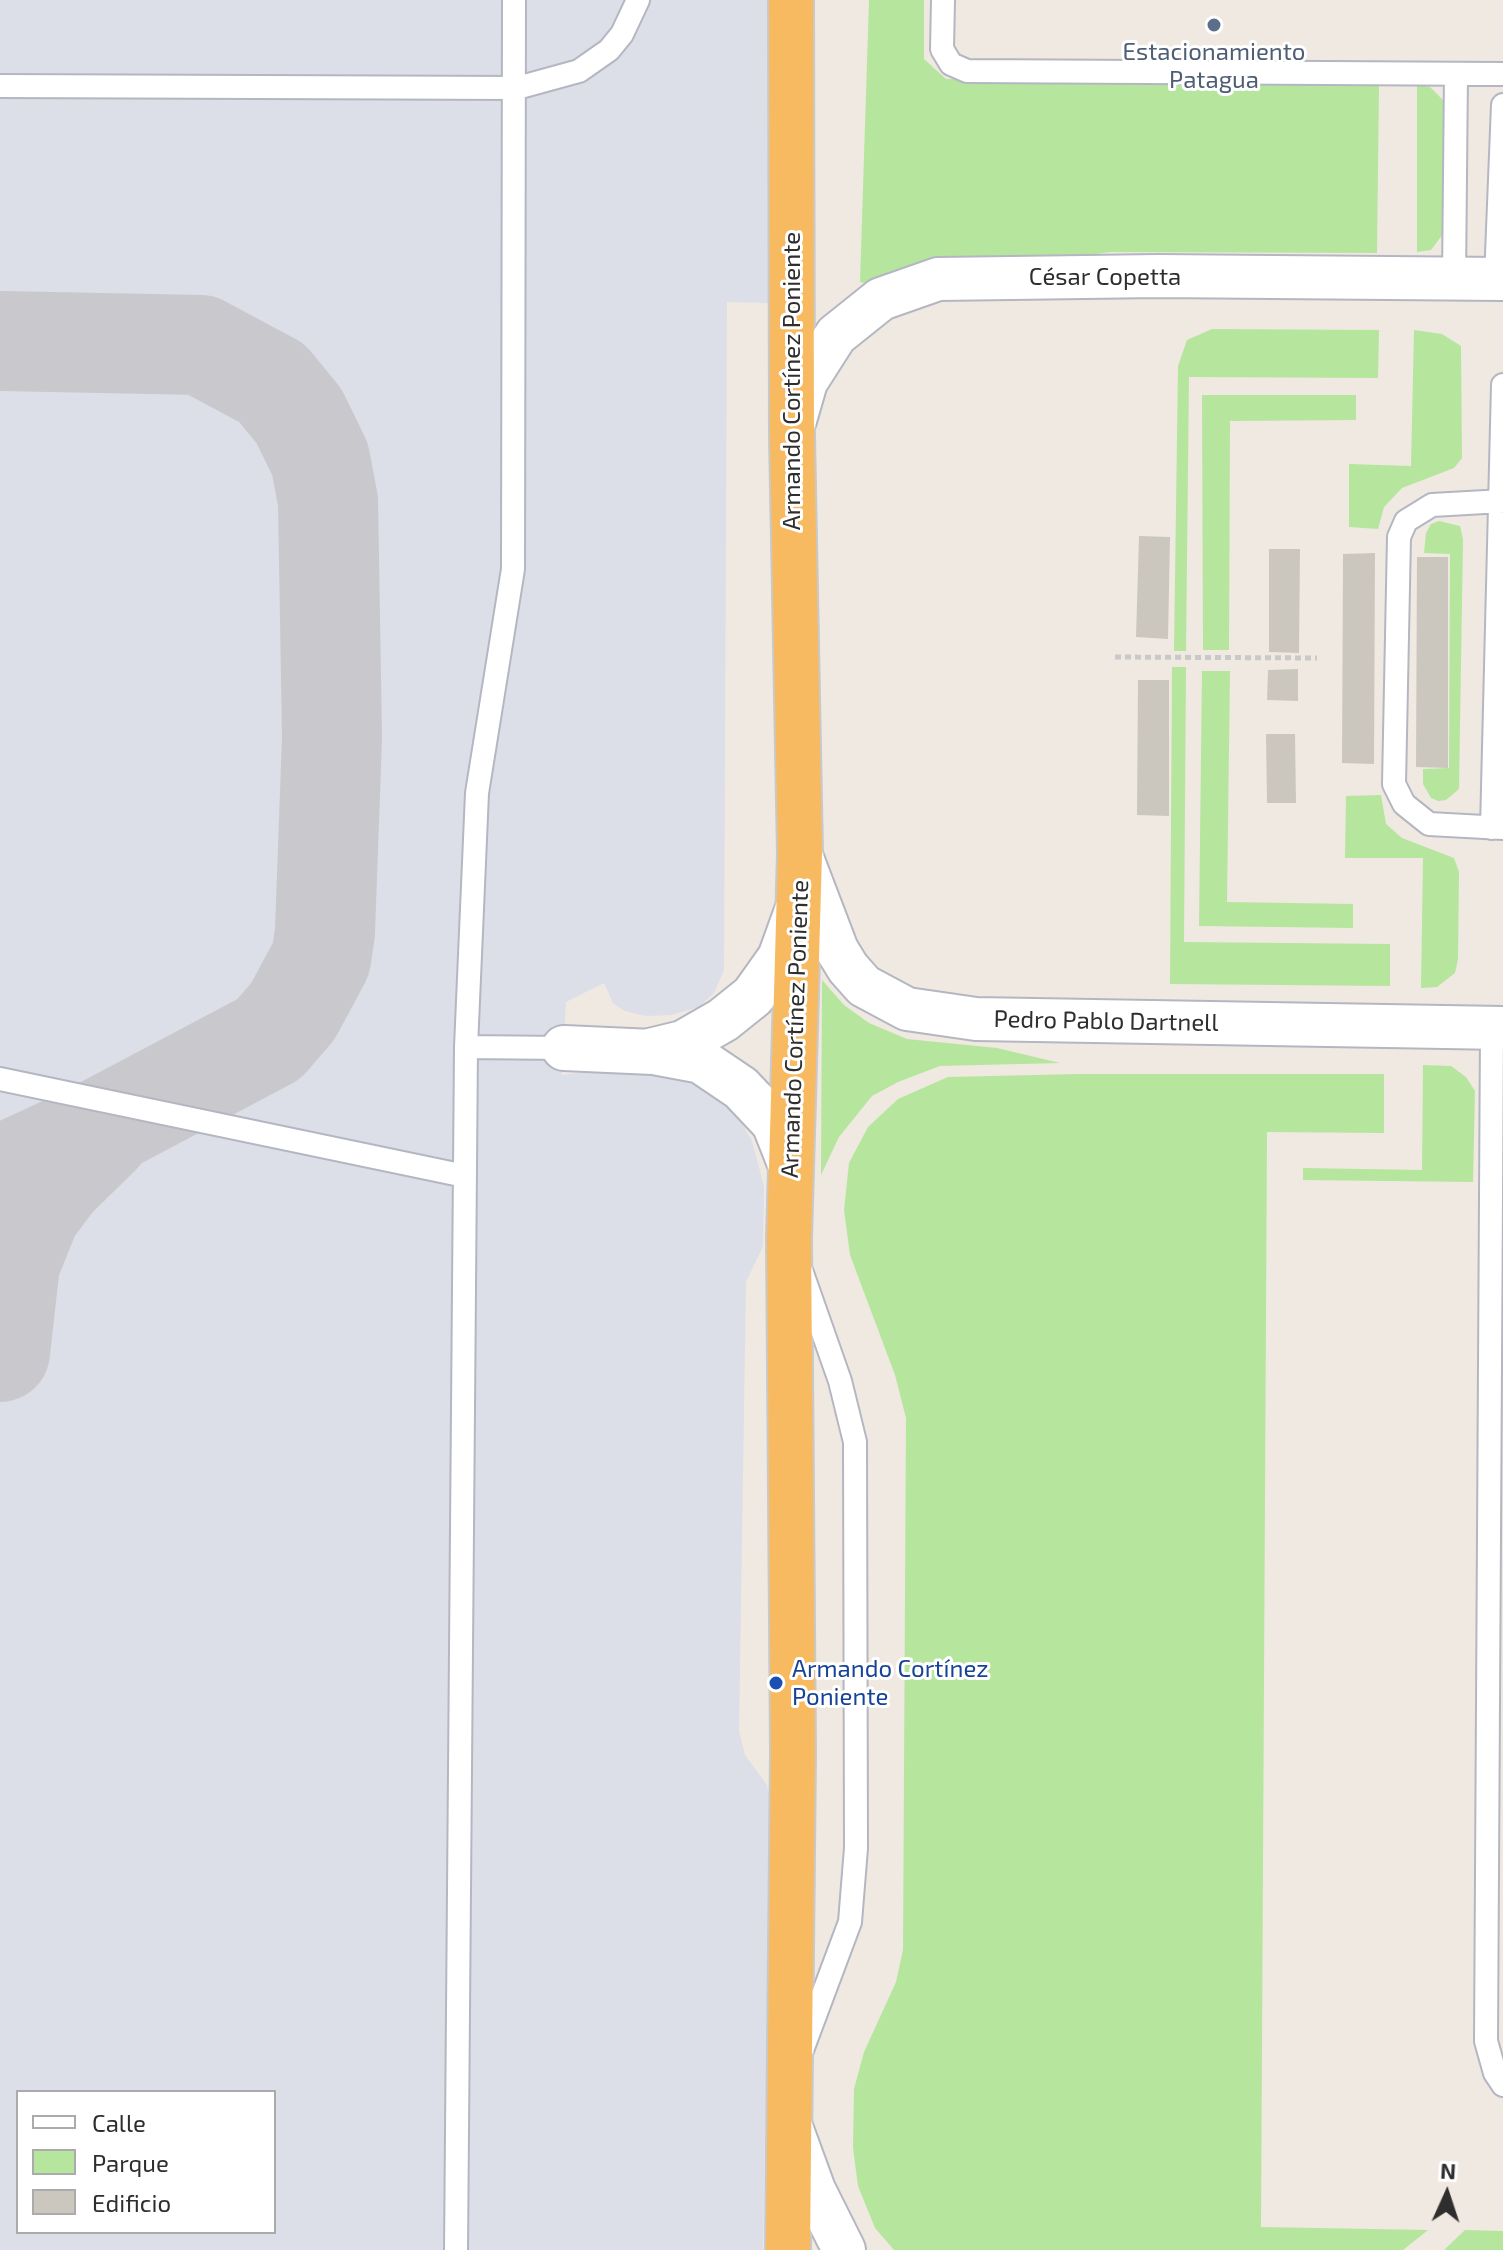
<!DOCTYPE html>
<html>
<head>
<meta charset="utf-8">
<style>
	body { margin:0 }
	#map { position:relative; width:1503px; height:2250px; overflow:hidden; background:#efe9e1; font-family:"Exo 2",sans-serif }
	canvas { display:block }
	.legend { position:absolute; left:16px; top:2090px; width:260px; height:144px; box-sizing:border-box; background:#fff; border:2px solid #ababab; margin:0; padding:10px 14px; list-style:none; font-size:24px; color:#2e2e2e }
	.legend li { display:flex; align-items:center; gap:16px; height:40px }
	.legend b { width:40px; border:2px solid #ababab }
	.north { position:absolute; left:1407px; top:2154px; width:80px; height:80px; -webkit-text-stroke:6px #fff; paint-order:stroke; rotate:3deg; font-size:22px; font-weight:700; line-height:32px; text-align:center; color:#2e2e2e }
	.north::after { content:''; display:block; margin:auto; width:28px; height:36px; background:#2e2e2e; clip-path:polygon(50% 0,100% 100%,50% 72%,0 100%) }
</style>
</head>
<body>
<div id="map">
<canvas width="1503" height="2250"></canvas>
<ul class="legend">
<li><b style="height:10px;background:#fff"></b>Calle</li>
<li><b style="height:22px;background:#b6e59e"></b>Parque</li>
<li><b style="height:22px;background:#cbc7bf"></b>Edificio</li>
</ul>
<div class="north">N</div>
</div>
<script>
const ctx = document.querySelector('canvas').getContext('2d');
ctx.lineJoin = 'round';
function paint(path, color) {
  ctx.fillStyle = color;
  ctx.fill(path, 'evenodd');
}
function poly(rows) {
  const path = new Path2D();
  for (const r of rows) {
    path.moveTo(r[0], r[1]);
    for (let i = 2; i < r.length; i += 2) path.lineTo(r[i], r[i + 1]);
  }
  return path;
}
function trace(path, color, width, dash) {
  ctx.strokeStyle = color;
  ctx.lineWidth = width;
  ctx.lineCap = dash ? 'butt' : 'round';
  ctx.setLineDash(dash || []);
  ctx.stroke(path);
}
function write(font, color, halo, rows, align = 'center') {
  ctx.font = font + ' "Exo 2",sans-serif';
  ctx.lineWidth = 6;
  ctx.setLineDash([]);
  ctx.textBaseline = 'middle';
  ctx.strokeStyle = halo;
  ctx.fillStyle = color;
  for (const [text, x, y, turn = 0] of rows) {
    ctx.save();
    ctx.translate(x, y);
    ctx.rotate((+turn || 0) * Math.PI / 180);
    ctx.textAlign = isNaN(turn) ? turn : align;
    if (halo) ctx.strokeText(text, 0, 0);
    ctx.fillText(text, 0, 0);
    ctx.restore();
  }
}
const airport = poly([
	[0,0,770,0,780,36,768,303,727,302,724,970,714,993,699,1007,671,1015,646,1016,625,1011,613,1003,604,983,566,1002,562,1075,613,1068,684,1073,733,1108,752,1141,764,1186,763,1246,746,1282,739,1731,745,1755,767,1785,771,1803,763,2250,0,2250],
	[18,2092,274,2092,274,2232,18,2232]
]);
const green = poly([
	[869,0,924,0,924,59,946,79,1379,85,1377,253,1110,252,880,286,860,282],
	[1417,85,1430,87,1447,104,1446,230,1431,250,1417,252],
	[1212,329,1379,330,1378,378,1189,377,1186,651,1174,651,1178,366,1187,340],
	[1414,330,1442,334,1461,346,1462,458,1454,468,1402,488,1384,507,1378,529,1349,527,1349,464,1411,466],
	[1202,395,1356,395,1356,420,1230,421,1229,650,1203,650],
	[1439,521,1460,526,1463,539,1459,789,1446,800,1438,801,1431,798,1423,784,1423,769,1449,768,1450,554,1424,553,1426,533,1431,524],
	[1172,667,1186,667,1184,942,1390,944,1390,986,1170,984],
	[1202,671,1230,671,1227,902,1353,904,1353,928,1199,926],
	[1381,795,1386,824,1402,838,1454,858,1459,872,1458,959,1455,973,1437,987,1421,988,1423,858,1345,858,1346,796],
	[822,980,844,1005,869,1023,907,1039,997,1048,1060,1063,940,1066,898,1082,872,1096,839,1137,821,1175],
	[1423,1065,1451,1066,1466,1077,1475,1091,1473,1182,1303,1180,1303,1168,1422,1170],
	[1078,1074,1384,1074,1384,1133,1267,1132,1261,2227,1428,2230,1403,2250,894,2250,875,2228,858,2186,853,2148,854,2089,864,2052,896,1982,903,1950,906,1418,895,1375,850,1255,844,1210,849,1163,868,1127,898,1099,948,1077],
	[1465,2230,1503,2231,1503,2250,1444,2250]
]);
const taxiway = poly([
	[0,341,201,345,272,383,299,416,320,459,328,501,332,737,325,932,321,959,293,1011,269,1039,86,1136,0,1176],
	[0,1352,10,1263,31,1211,55,1179,100,1135]
]);
const building = poly([
	[1139,536,1170,537,1168,639,1136,637],
	[1269,549,1300,549,1299,653,1269,652],
	[1375,553,1374,764,1342,763,1343,554],
	[1417,557,1448,557,1448,768,1416,767],
	[1298,669,1298,701,1267,700,1268,670],
	[1138,680,1169,680,1169,816,1137,815],
	[1266,734,1295,734,1296,803,1267,803]
]);
const path = poly([
	[1115,657,1317,658]
]);
const service = poly([
	[943,0,942,49,951,64,967,71,1503,74],
	[0,86,517,88,579,71,609,50,622,34,638,0],
	[1454,278,1456,74],
	[1496,279,1503,105],
	[1503,501,1432,505,1406,521,1399,537,1394,784,1404,804,1429,824,1503,828],
	[1492,828,1503,385],
	[1492,1028,1486,2041,1495,2073,1503,2085],
	[466,1047,564,1048],
	[0,1079,465,1176],
	[801,2053,850,1922,856,1848,855,1442,840,1381,802,1273],
	[456,2250,466,1047,477,793,513,569,514,0]
]);
const minor = poly([
	[795,420,806,382,836,335,881,299,938,279,1158,276,1503,279],
	[800,853,837,950,848,968,864,986,907,1009,976,1019,1503,1028],
	[791,2127,814,2190,844,2250]
]);
const tertiary = poly([
	[564,1048,653,1052,701,1061,741,1088,774,1123,791,1166],
	[650,1051,683,1043,723,1020,753,996,780,958,797,911]
]);
const trunk = poly([
	[788,2250,793,1752,789,1238,800,853,792,436,791,0]
]);
const markers = [
	[1214,25,8,"#5c6f8a"],
	[776,1683,8,"#1a4fb4"]
];
const serviceNames = [
	["Estacionamiento",1214,52],
	["Patagua",1214,80]
];
const streetNames = [
	["César Copetta",1105,277],
	["Armando Cortínez Poniente",792,381,-90],
	["Pedro Pablo Dartnell",1106,1021,1],
	["Armando Cortínez Poniente",795,1029,-88]
];
const transitNames = [
	["Armando Cortínez",792,1669],
	["Poniente",792,1697]
];
paint(airport, '#dcdee8');
paint(green, '#b6e59e');
trace(taxiway, '#c9c8cc', 100);
paint(building, '#cbc7bf');
trace(service, '#b4b7c1', 26);
trace(minor, '#b4b7c1', 46);
trace(tertiary, '#b4b7c1', 48);
trace(trunk, '#c9c9c9', 48);
trace(path, '#c9c9c9', 5, [6, 4]);
trace(service, '#fff', 22);
trace(minor, '#fff', 42);
trace(tertiary, '#fff', 44);
trace(trunk, '#f8ba60', 44);
for (const [x, y, r, color] of markers) {
  const dot = new Path2D();
  dot.arc(x, y, r, 0, 2 * Math.PI);
  ctx.fillStyle = color;
  ctx.fill(dot);
  trace(dot, '#fff', 3);
}
write('24px', '#4e5e75', '#fff', serviceNames);
write('24px', '#2e2e2e', '#fff', streetNames);
write('24px', '#164399', '#fff', transitNames, 'left');
</script>
</body>
</html>
